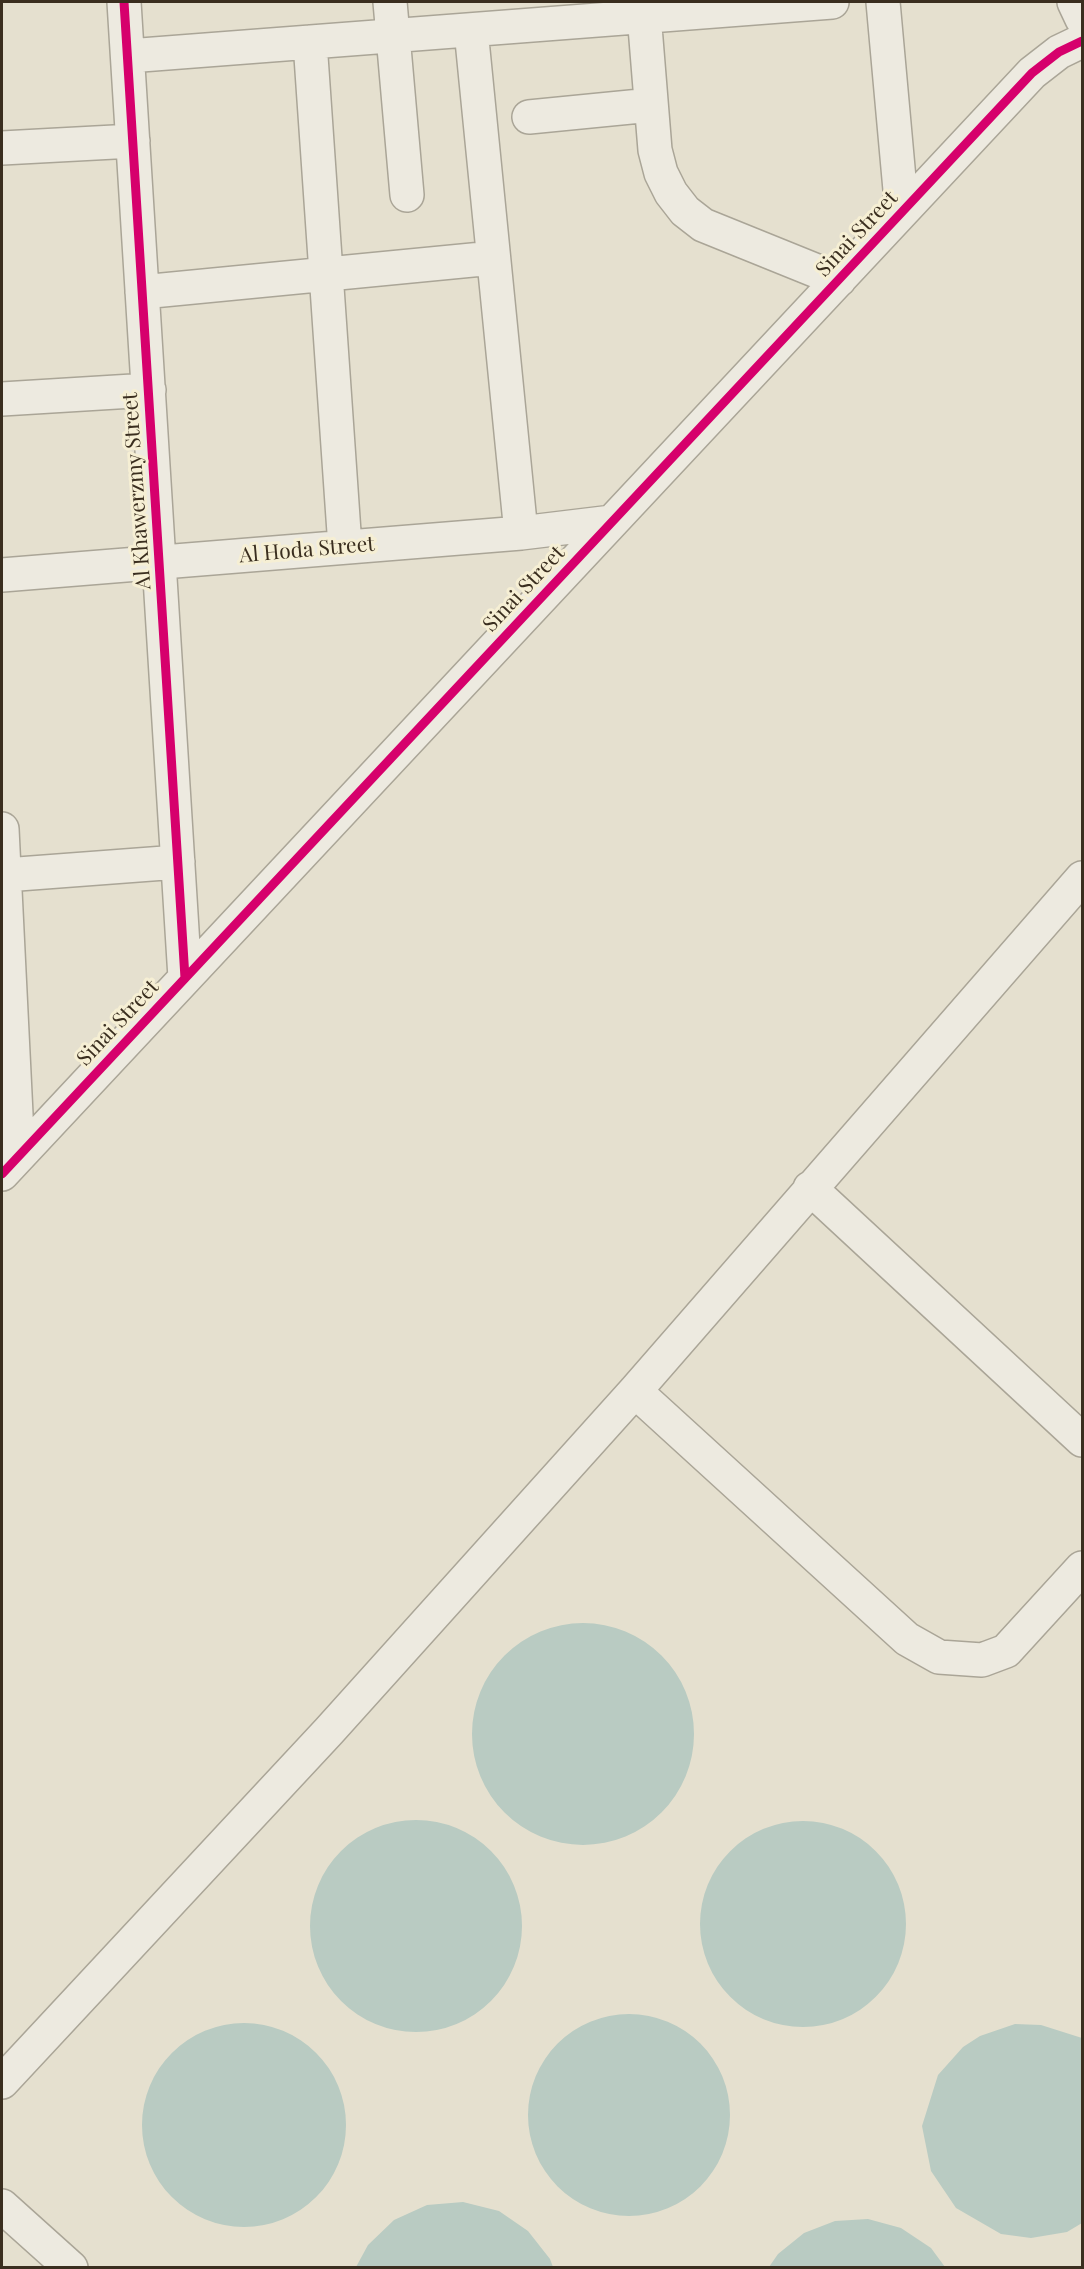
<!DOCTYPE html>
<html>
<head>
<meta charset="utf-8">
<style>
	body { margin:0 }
	#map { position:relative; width:1084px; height:2269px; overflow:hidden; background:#e5e0cf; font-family:"Playfair Display",serif }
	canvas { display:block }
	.frame { position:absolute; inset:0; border:3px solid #3a2e1f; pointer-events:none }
</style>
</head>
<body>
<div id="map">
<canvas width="1084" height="2269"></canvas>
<div class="frame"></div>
</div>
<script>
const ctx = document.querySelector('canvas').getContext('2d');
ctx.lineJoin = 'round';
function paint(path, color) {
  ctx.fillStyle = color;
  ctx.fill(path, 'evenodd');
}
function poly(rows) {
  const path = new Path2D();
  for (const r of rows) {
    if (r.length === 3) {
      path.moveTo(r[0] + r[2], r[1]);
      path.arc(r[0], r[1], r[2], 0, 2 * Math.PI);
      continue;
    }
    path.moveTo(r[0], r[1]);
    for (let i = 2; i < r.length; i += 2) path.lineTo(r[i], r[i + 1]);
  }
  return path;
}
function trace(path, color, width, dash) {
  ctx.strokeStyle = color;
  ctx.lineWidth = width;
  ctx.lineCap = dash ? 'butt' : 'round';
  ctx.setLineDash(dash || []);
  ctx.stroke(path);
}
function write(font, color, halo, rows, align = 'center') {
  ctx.font = font + ' "Playfair Display",serif';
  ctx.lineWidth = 6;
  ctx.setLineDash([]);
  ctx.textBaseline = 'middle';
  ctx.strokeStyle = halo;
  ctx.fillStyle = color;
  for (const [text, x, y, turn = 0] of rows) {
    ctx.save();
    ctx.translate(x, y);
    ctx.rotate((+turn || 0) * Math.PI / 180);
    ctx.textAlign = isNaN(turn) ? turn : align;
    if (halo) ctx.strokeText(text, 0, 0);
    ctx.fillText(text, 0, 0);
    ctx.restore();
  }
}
const water = poly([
	[583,1734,111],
	[416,1926,106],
	[803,1924,103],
	[629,2115,101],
	[244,2125,102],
	[1015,2024,1041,2025,1082,2038,1082,2223,1067,2232,1031,2238,1001,2234,956,2208,931,2171,922,2126,938,2075,963,2047,980,2036],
	[463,2202,499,2211,528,2231,550,2259,553,2267,356,2267,368,2245,394,2220,427,2205],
	[868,2219,901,2228,931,2248,945,2267,769,2267,778,2254,804,2233,835,2221]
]);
const minor = poly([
	[124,2,185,978],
	[390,2,407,195],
	[643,2,655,150,661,173,671,193,685,211,703,225,839,280],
	[883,2,902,212],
	[1074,2,1082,19],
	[471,30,521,533],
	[310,42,345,547],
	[128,56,832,2],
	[529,117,651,105],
	[2,148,133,141],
	[142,292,493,258],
	[2,399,149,390],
	[2,575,521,533,612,522],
	[2,829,18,1155],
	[5,875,178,862],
	[2,1174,1032,73,1059,52,1082,41],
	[810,1188,1082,1440],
	[635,1391,907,1639,939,1657,982,1660,1006,1651,1082,1568],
	[2,2082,329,1731,635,1391,1082,878],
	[2,2206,71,2268]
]);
const cycleway = poly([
	[124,2,185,978],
	[2,1174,1032,73,1059,52,1082,41]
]);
const streetNames = [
	["Sinai Street",857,234,-47],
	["Al Khawerzmy Street",137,491,-94],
	["Al Hoda Street",307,550,-5],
	["Sinai Street",524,589,-47],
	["Sinai Street",118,1023,-47]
];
paint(water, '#b9cbc2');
trace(minor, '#aaa597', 36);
trace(minor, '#edeae0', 33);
trace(cycleway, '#d6006c', 9);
write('21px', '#3a2e1f', '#f6efd4', streetNames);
</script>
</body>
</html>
